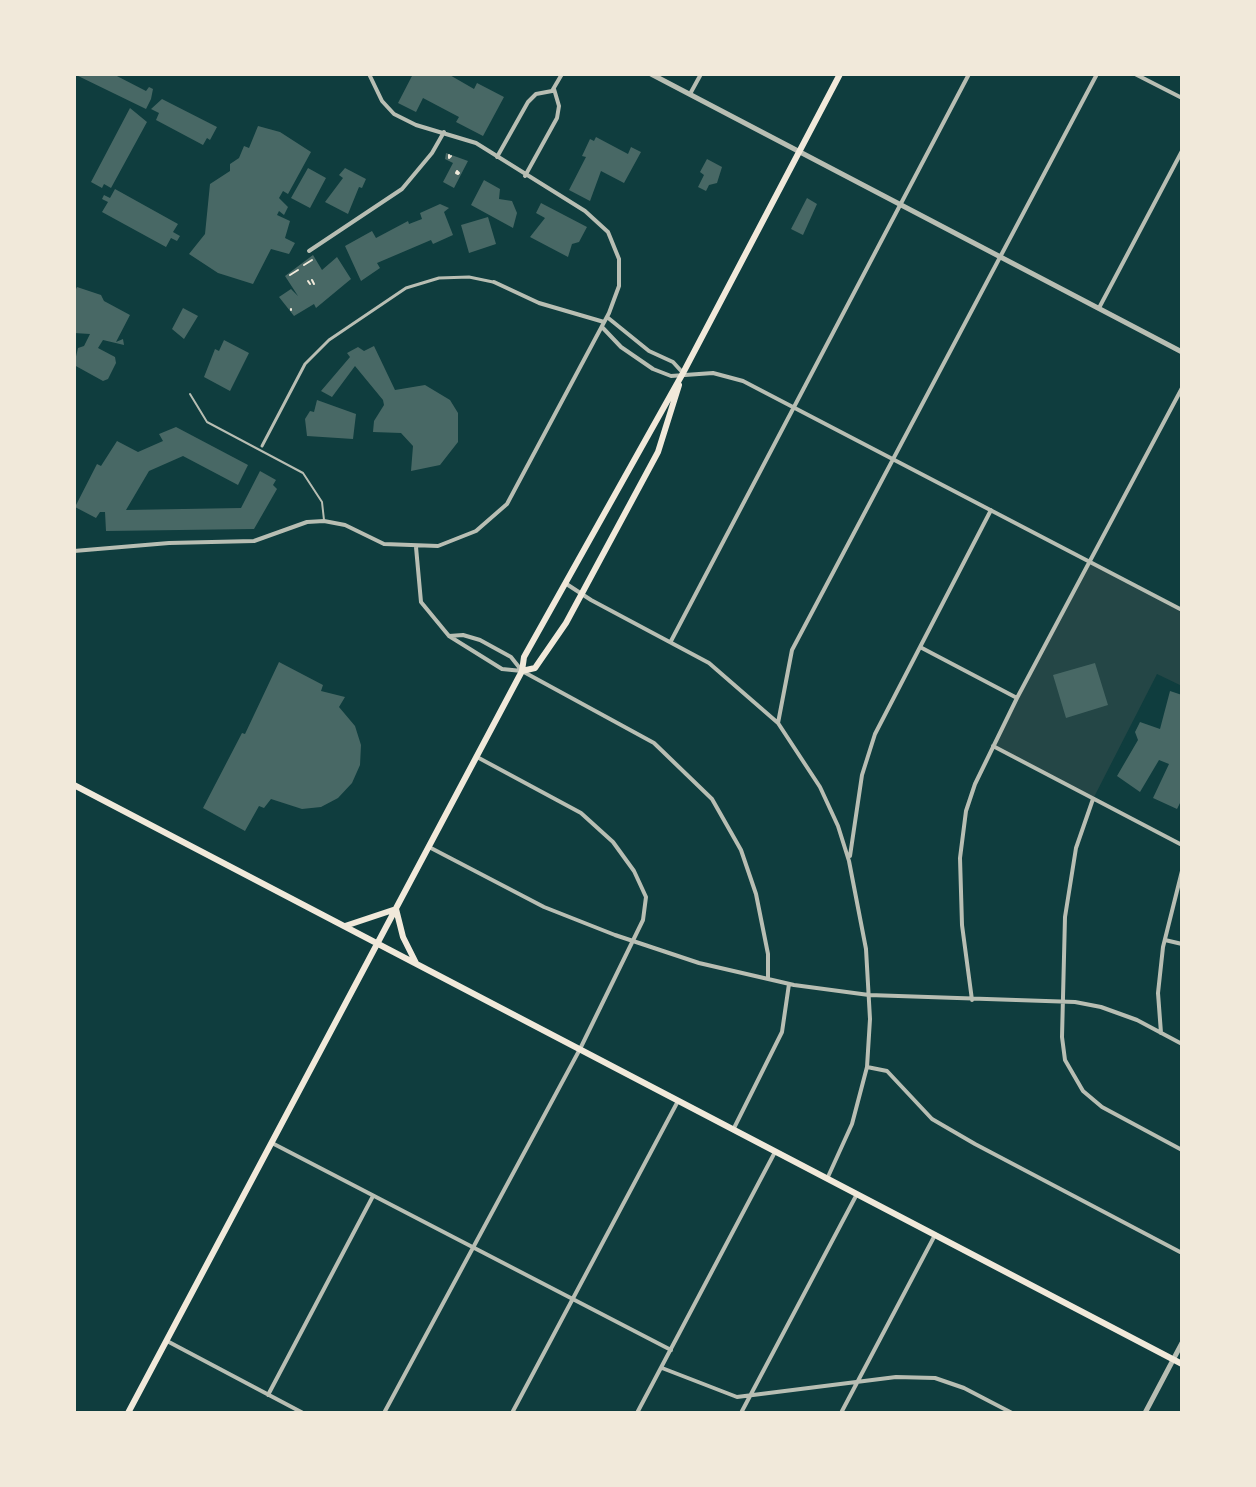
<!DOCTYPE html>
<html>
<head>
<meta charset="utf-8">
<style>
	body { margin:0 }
	#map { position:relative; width:1256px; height:1487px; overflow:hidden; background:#0f3d3e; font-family:"IBM Plex Serif",serif }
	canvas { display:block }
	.frame { position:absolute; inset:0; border:76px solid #f1e9da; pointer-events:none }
</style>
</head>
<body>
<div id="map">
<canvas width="1256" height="1487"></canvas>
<div class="frame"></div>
</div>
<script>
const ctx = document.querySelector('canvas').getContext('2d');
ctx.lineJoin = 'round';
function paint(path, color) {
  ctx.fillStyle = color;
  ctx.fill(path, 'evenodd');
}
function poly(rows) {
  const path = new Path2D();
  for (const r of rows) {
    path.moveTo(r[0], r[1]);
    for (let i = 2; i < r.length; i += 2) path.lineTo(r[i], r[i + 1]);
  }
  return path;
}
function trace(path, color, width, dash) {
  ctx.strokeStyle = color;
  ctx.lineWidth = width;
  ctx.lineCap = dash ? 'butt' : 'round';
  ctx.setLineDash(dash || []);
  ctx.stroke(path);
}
const green = poly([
	[1090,561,1182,610,1182,686,1157,674,1093,799,993,746]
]);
const building = poly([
	[74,74,113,74,146,91,149,87,153,89,151,99,146,109],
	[413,74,448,74,474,89,477,83,504,97,483,136,456,122,459,117,423,98,416,112,398,103],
	[162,99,217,127,210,140,207,138,203,145,156,120,159,113,151,109],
	[130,108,147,122,111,188,104,184,102,188,91,182],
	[258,126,280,132,311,152,288,194,283,191,279,198,288,207,284,215,279,211,277,215,290,221,285,238,295,243,289,254,271,249,253,284,218,273,189,254,205,234,210,184,230,171,230,164,239,158,244,146,249,148],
	[596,137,628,154,631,147,641,152,624,183,601,171,590,201,569,190,586,157,582,156,590,139,594,141],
	[446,153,468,161,454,188,443,182,453,163,445,159],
	[707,159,722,167,717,183,709,185,706,191,698,187,704,175,700,172],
	[308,168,326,178,310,208,291,198],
	[345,168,366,179,362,188,359,187,348,214,325,202,343,178,339,175],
	[484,180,500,189,499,199,512,201,517,213,513,228,471,205],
	[115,189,178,224,173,232,180,236,177,241,171,238,166,247,102,212,108,202,102,199,104,195,110,198],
	[807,198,817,204,803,235,791,229],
	[541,203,587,227,579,242,572,244,568,257,530,237,545,218,536,213],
	[440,204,449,208,444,212,453,235,433,244,431,240,377,263,380,268,361,281,345,246,372,231,376,238,408,221,409,224,422,219,420,213],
	[488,217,496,244,469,253,461,225],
	[313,255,322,270,337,257,351,279,316,308,314,304,294,316,279,297,291,289,298,296,285,276],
	[77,287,101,295,104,301,130,315,116,342,123,339,124,345,103,340,98,348,115,357,116,363,108,379,103,381,74,365,78,348,84,346,90,334,74,333,74,293],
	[183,308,198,316,184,339,172,329],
	[224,340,249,353,230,391,204,377,215,349,219,351],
	[374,346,395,390,425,385,450,400,458,413,458,442,440,465,411,471,413,446,401,433,373,432,374,421,384,405,383,400,355,366,332,397,321,391,350,357,347,353,358,347,364,351],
	[317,400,356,414,353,439,307,436,305,419,310,411,314,412],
	[176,427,248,465,238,485,183,456,149,471,126,510,241,508,260,471,276,480,273,485,277,489,254,529,106,531,105,512,100,512,96,518,75,507,97,464,101,466,117,441,138,452,163,441,159,434],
	[279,662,323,685,321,691,345,697,339,707,355,726,361,745,360,765,352,783,338,798,321,807,302,809,271,799,264,808,259,806,245,831,203,808,242,733,245,734],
	[1095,663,1108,705,1066,718,1053,675],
	[1170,691,1182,695,1182,799,1177,809,1153,798,1169,764,1159,760,1140,792,1117,776,1138,740,1135,732,1140,722,1160,729]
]);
const path = poly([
	[449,155,449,158,451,156],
	[457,171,459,173,458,174,456,173,457,171],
	[304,265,312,260],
	[290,275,298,270],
	[312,280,314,284],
	[308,281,310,284],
	[291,309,291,310]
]);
const service = poly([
	[190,394,207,422,303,473,322,502,324,520]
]);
const pedestrian = poly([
	[262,446,305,364,329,340,406,288,439,278,469,277,493,282]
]);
const minor = poly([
	[1135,74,1182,98],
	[690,94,701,74],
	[497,157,528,102,536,94,552,91,562,74],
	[525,176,557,118,559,106,554,89],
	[309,251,402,189,432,153,444,132],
	[494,282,539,303,604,322],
	[1099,308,1182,151],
	[607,317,649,351,673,362,683,373],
	[602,327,621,347,653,369,671,376,713,373,743,381,1182,610],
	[416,547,421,602,449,636],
	[74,551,169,543,254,541,307,522,324,521,345,525,384,544,438,546,476,531,507,504,609,313,619,286,619,259,608,232,585,211,476,143,416,125,394,114,382,101,369,74],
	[565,583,591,600,709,663,778,723,820,787,838,826,849,861,866,949,870,1019,867,1067,852,1124,827,1179],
	[671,641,969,74],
	[920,647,1017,698],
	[522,671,511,657,480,640,463,635,449,636,502,669,522,671,654,743,712,799,741,850,756,894,768,954,768,978],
	[778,723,792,650,1097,74],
	[993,746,1182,845],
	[1093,799,1076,848,1065,917,1062,1037,1065,1060,1083,1091,1102,1107,1182,1150],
	[429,847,544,907,615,935,699,963,794,985,869,995,1075,1002,1101,1007,1137,1020,1182,1044],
	[850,856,862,775,875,734,991,510],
	[1165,940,1182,944],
	[972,1000,962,925,960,858,966,811,975,784,1017,698,1182,388],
	[1161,1033,1158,993,1163,947,1182,871],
	[867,1067,887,1071,932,1119,975,1144,1182,1253],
	[733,1130,782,1032,789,984],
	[272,1143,671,1350],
	[167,1341,303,1413],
	[662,1368,737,1397,896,1377,935,1378,964,1388,1012,1413],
	[268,1395,373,1196],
	[384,1413,580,1049,643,920,646,897,634,871,613,842,581,813,477,757],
	[512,1413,678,1101],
	[637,1413,775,1152],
	[741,1413,857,1194],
	[841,1413,935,1235]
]);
const tertiary = poly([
	[651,74,1182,352],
	[1145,1413,1182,1343]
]);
const secondary = poly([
	[522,671,535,668,566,623,658,452,679,385],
	[74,785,1182,1364],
	[345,926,396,909,403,937,416,963],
	[128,1413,522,671,524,657,683,373,840,74]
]);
paint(green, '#244646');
paint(building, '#486865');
trace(path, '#f1e9da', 2);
trace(service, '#b8beb3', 2);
trace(pedestrian, '#b8beb3', 3);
trace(minor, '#b8beb3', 4);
trace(tertiary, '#b8beb3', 5);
trace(secondary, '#f1e9da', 6);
</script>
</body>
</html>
